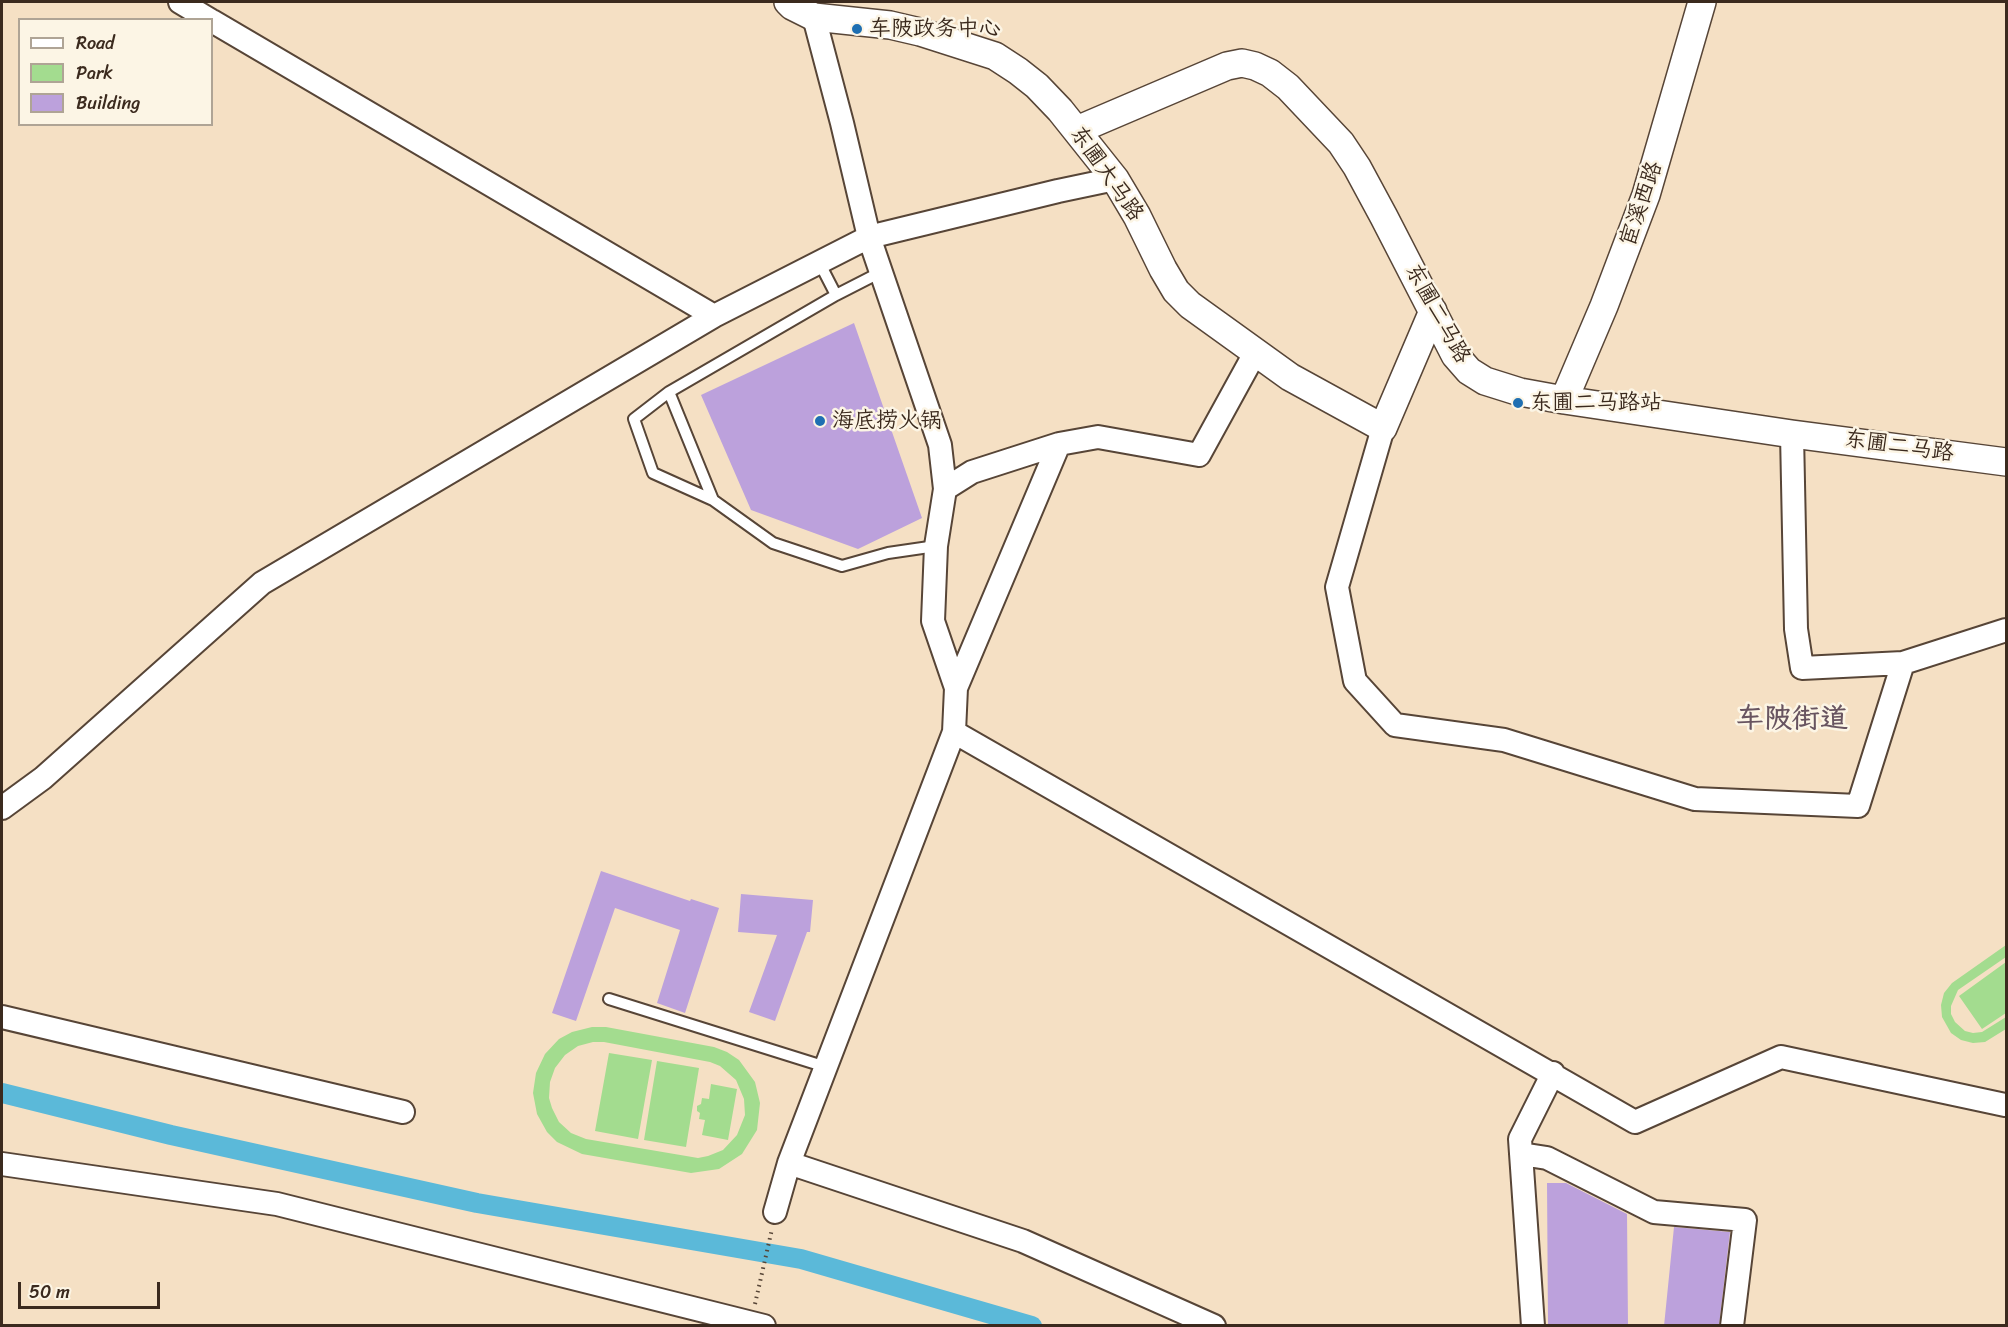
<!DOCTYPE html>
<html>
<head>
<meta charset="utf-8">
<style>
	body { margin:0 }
	#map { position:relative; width:2008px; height:1327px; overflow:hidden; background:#f5e0c4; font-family:Sriracha,sans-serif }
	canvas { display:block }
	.frame { position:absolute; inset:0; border:3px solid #3b2a1e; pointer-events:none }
	.legend { position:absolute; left:18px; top:18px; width:195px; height:108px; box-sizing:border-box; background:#fcf5e5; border:2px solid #afa495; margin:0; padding:8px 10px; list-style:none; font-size:18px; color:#3b2a1e }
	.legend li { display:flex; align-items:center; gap:12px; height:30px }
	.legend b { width:30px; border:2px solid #afa495 }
	.scale { position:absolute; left:18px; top:1282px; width:142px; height:27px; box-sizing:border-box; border:3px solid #3b2a1e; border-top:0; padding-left:8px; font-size:18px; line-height:21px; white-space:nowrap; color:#3b2a1e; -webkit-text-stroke:4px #fcf5e5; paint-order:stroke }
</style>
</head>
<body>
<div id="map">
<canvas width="2008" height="1327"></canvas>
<div class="frame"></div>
<ul class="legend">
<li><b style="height:8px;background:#fff"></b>Road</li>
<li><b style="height:16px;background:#a3dc8f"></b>Park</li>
<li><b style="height:16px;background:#bca1dc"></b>Building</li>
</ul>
<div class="scale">50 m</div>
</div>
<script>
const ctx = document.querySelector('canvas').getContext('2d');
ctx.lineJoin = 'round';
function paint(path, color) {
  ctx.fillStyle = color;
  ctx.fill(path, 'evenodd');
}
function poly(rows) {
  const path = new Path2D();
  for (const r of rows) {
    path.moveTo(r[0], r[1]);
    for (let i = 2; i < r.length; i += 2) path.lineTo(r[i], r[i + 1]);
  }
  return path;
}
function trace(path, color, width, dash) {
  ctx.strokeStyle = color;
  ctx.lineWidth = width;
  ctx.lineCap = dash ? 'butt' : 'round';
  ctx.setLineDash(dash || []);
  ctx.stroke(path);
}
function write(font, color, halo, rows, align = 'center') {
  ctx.font = font + ' Sriracha,"LXGW WenKai TC",sans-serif';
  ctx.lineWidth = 5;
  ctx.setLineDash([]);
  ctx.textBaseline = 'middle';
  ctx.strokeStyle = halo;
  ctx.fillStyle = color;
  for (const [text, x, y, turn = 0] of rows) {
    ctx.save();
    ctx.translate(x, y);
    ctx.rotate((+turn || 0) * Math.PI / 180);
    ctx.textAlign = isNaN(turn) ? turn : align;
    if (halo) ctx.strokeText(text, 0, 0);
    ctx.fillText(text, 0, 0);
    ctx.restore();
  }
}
const green = poly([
	[2006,945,2006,957,1958,990,1951,1006,1951,1014,1955,1022,1965,1031,1973,1033,1982,1032,2006,1017,2006,1029,1985,1042,1973,1043,1961,1040,1951,1033,1942,1017,1941,1005,1944,993,1952,983],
	[2006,962,2006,1013,1982,1029,1959,996],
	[592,1027,606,1027,714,1047,727,1052,739,1060,755,1082,760,1103,757,1130,742,1154,719,1169,691,1173,582,1154,557,1142,547,1132,537,1114,533,1093,536,1073,545,1054,559,1039,572,1032],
	[593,1042,604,1042,710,1062,720,1066,736,1080,744,1099,745,1115,737,1135,723,1150,708,1156,698,1158,586,1139,571,1133,559,1122,552,1108,549,1098,550,1082,555,1068,565,1055,578,1046],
	[609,1053,652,1060,638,1139,595,1131],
	[657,1061,699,1068,686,1147,644,1140],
	[711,1084,737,1089,728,1140,702,1135,705,1120,699,1119,700,1113,697,1111,697,1106,701,1104,702,1098,709,1099]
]);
const canal = poly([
	[2,1093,171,1135,477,1203,801,1259,1032,1326]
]);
const building = poly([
	[854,323,922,518,858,549,751,510,701,395],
	[601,871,690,901,691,899,719,908,685,1013,657,1003,680,930,615,908,576,1021,552,1013],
	[741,894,813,900,810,932,807,932,775,1021,749,1012,777,935,738,932],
	[1547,1183,1566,1183,1627,1214,1628,1326,1548,1326],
	[1674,1227,1730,1232,1719,1326,1664,1326]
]);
const path = poly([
	[755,1304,772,1229]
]);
const service = poly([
	[819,262,836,295,669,392,713,500,773,543,842,566,888,553,936,546],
	[836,295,881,272],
	[669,392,634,419,653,473,713,500],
	[609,999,826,1067]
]);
const minor = poly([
	[180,2,210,20],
	[814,17,842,123,869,237,940,445,945,489,936,546,933,621,956,688],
	[212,21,714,316],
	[1383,428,1337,587,1355,681,1395,725,1504,740,1695,799,1858,806,1903,663],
	[1792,434,1796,629,1802,668,1903,663,2006,630],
	[945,489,972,472,1059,444],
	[954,732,1635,1122,1781,1057,2005,1105],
	[2,808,43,778,262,583,714,316,869,237,1058,191,1115,179],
	[2,1017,403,1112],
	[1521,1154,1547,1158,1654,1212,1745,1220,1732,1326],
	[789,1163,1023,1241,1214,1326],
	[2,1164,277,1204,764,1326],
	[775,1212,789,1163,954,732,956,688,1059,444,1098,437,1199,455,1255,353],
	[1533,1326,1520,1139,1553,1073]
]);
const tertiary = poly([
	[788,2,792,6,814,17,890,25,920,32,995,56,1018,71,1037,86,1060,110,1115,179,1137,216,1163,269,1176,291,1190,305,1290,377,1383,428,1433,311],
	[1077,130,1227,66,1242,63,1255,66,1270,73,1288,87,1341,143,1357,167,1384,217,1455,355,1469,371,1485,381,1520,392,1564,400,1792,434,2006,462],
	[1564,400,1604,306,1646,195,1702,2]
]);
const markers = [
	[857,29,6,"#1f6fb2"],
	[1518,403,6,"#1f6fb2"],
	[820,421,6,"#1f6fb2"]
];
const poiNames = [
	["车陂政务中心",869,29],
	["东圃二马路站",1530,403],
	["海底捞火锅",832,421]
];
const streetNames = [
	["东圃大马路",1106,174,55],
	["宦溪西路",1642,204,-71],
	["东圃二马路",1437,314,61],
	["东圃二马路",1899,447,8]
];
const districtNames = [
	["车陂街道",1792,720]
];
paint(green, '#a3dc8f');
trace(canal, '#5bb9d9', 20);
paint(building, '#bca1dc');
trace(service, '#574537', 14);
trace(minor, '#574537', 26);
trace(tertiary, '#574537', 30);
trace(path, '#574537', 4, [1.5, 4.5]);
trace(service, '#fff', 10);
trace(minor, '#fff', 22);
trace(tertiary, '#fff', 27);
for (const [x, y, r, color] of markers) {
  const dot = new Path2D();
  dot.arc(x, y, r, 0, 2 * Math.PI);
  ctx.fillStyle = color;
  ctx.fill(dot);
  trace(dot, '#fcf5e5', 2);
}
write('22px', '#3b2a1e', '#fcf5e5', poiNames, 'left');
write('22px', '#3b2a1e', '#fcf5e5', streetNames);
write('bold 28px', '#685460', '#fcf5e5', districtNames);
</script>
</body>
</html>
